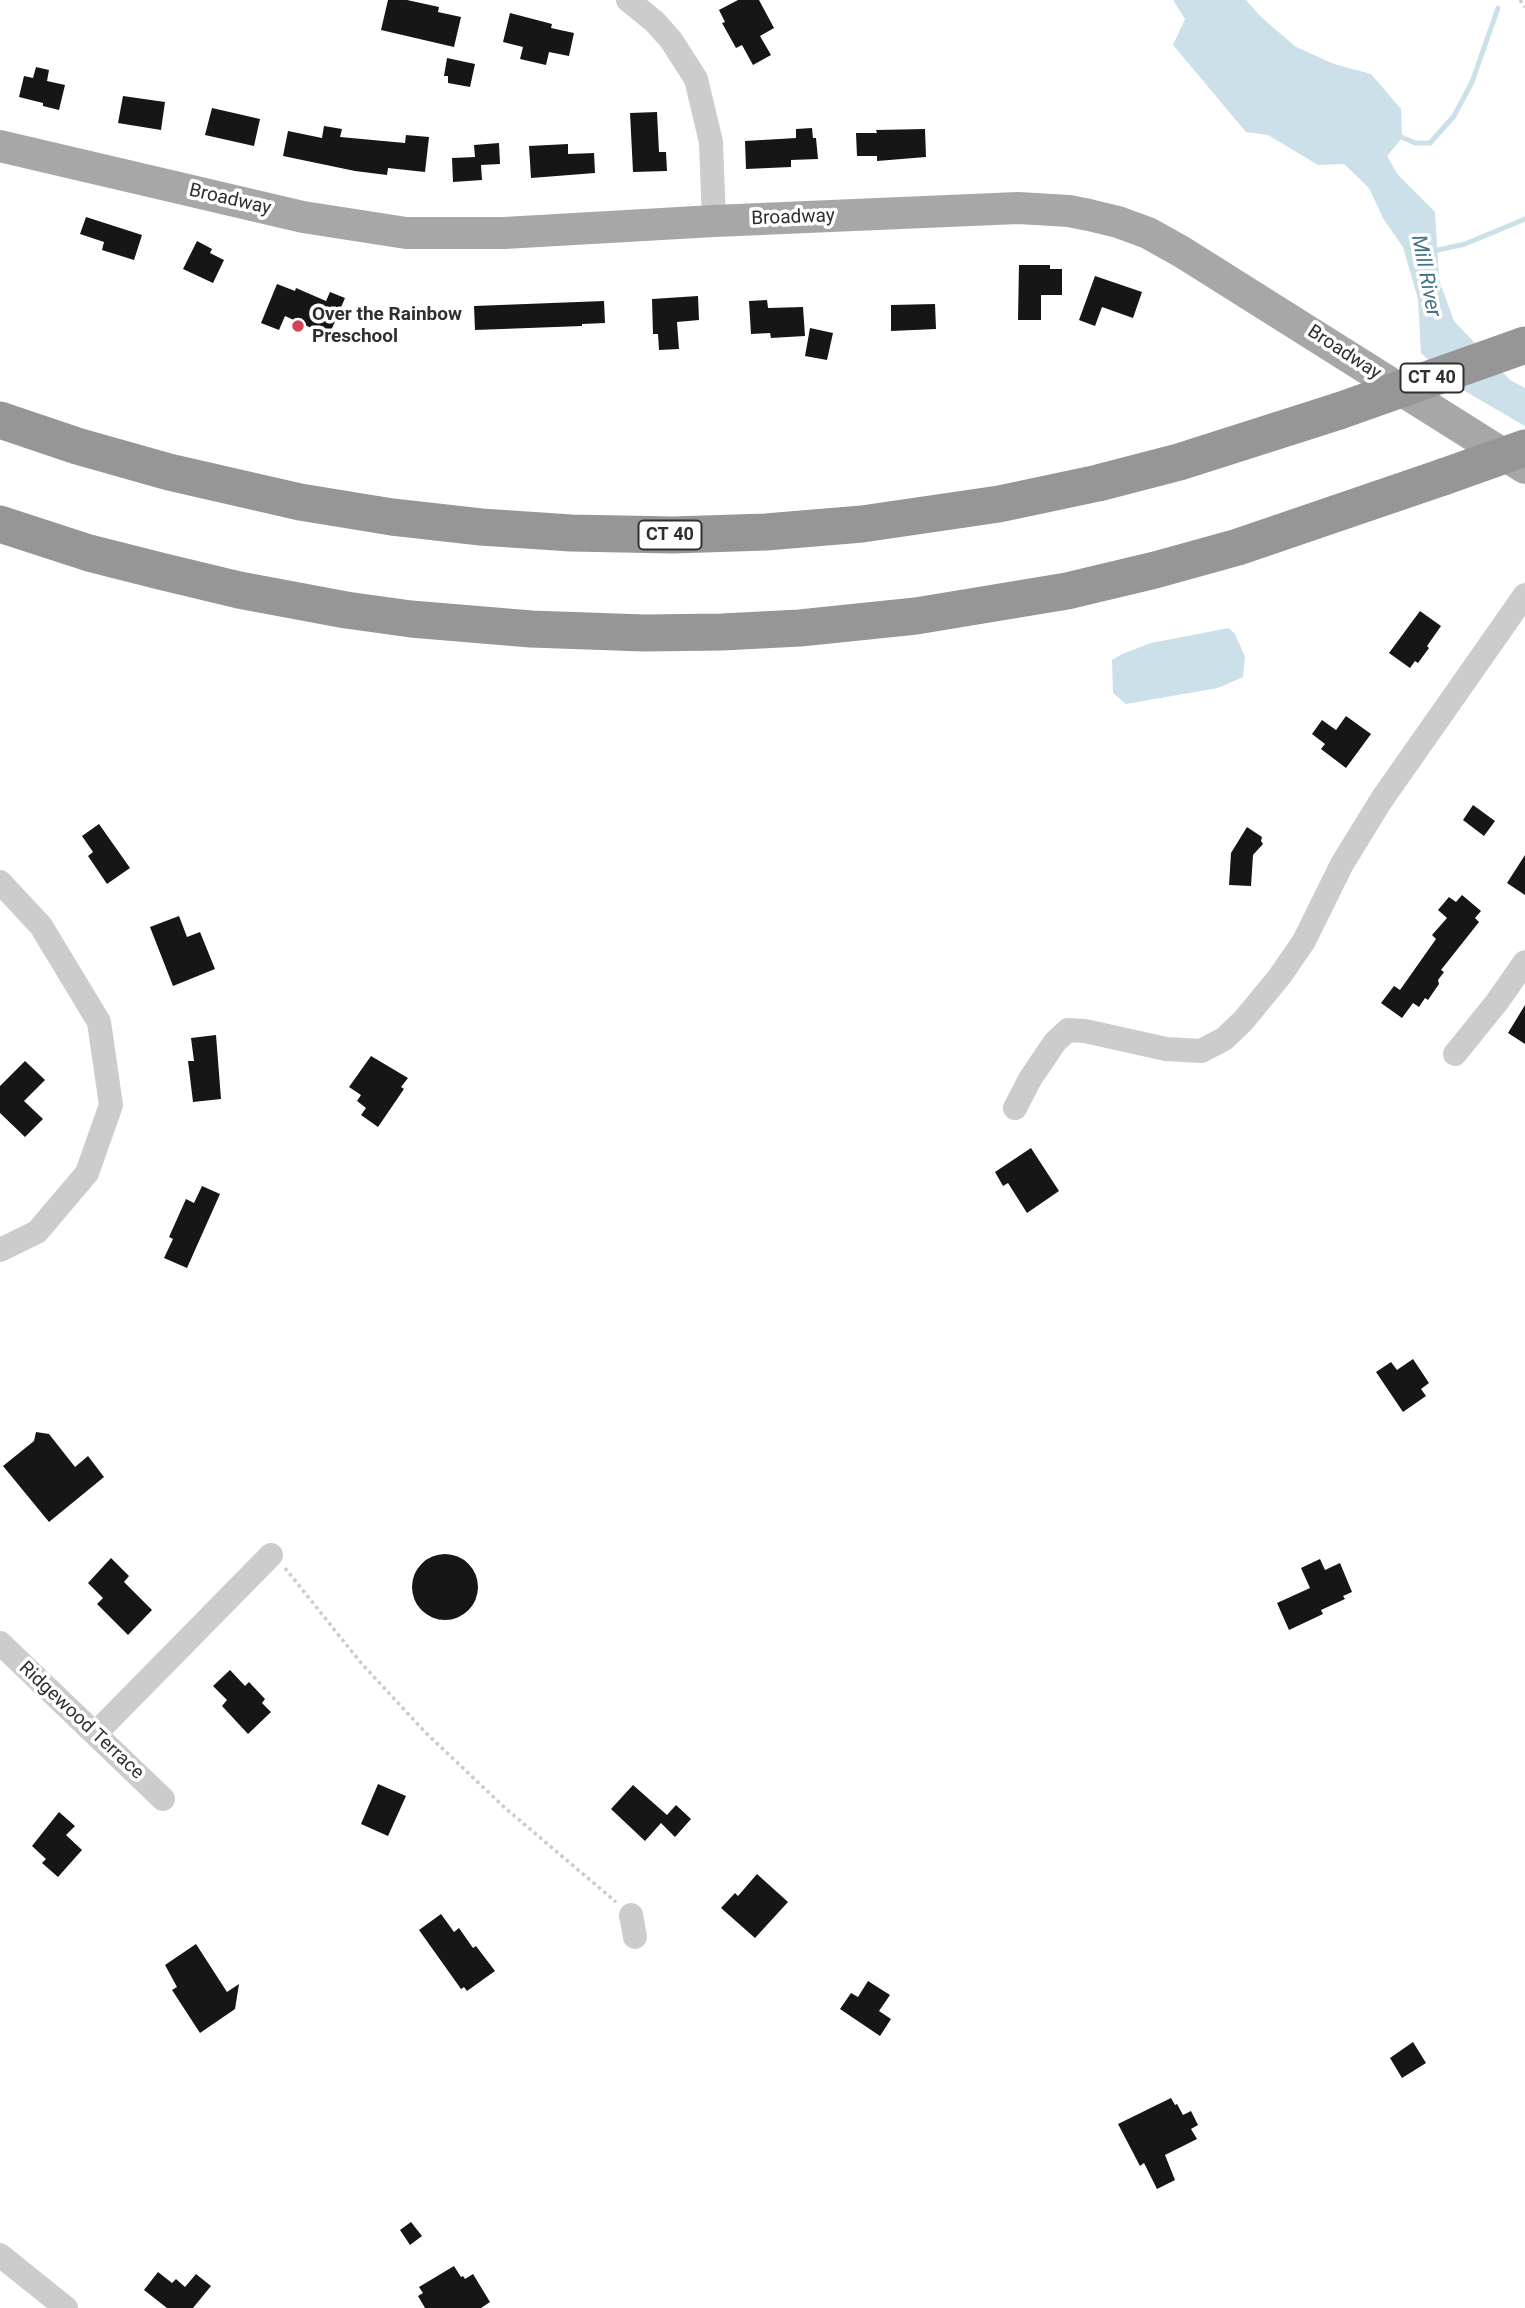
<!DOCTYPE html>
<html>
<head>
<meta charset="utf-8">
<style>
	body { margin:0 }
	canvas { display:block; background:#fff }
</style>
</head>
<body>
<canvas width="1525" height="2308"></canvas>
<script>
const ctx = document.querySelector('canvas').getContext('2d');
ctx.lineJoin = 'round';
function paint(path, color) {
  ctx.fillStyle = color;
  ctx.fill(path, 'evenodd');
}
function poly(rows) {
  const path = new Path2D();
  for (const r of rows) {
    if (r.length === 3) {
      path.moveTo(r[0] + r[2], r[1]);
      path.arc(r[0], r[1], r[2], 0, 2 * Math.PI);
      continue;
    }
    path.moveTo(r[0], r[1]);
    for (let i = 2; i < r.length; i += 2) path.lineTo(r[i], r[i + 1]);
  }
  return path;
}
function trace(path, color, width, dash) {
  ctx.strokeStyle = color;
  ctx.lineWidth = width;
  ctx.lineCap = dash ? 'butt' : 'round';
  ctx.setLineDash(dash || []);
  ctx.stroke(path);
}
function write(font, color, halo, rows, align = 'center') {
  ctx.font = font + ' Roboto,sans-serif';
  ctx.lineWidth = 7;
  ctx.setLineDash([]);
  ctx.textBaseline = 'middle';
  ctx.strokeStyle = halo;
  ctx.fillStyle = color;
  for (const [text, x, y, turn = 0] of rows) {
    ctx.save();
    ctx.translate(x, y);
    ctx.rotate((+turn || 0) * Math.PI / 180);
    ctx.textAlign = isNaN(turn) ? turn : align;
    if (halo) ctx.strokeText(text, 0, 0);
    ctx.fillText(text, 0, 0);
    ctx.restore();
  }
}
const water = poly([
	[1173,0,1246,0,1261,17,1296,47,1334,64,1371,74,1401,109,1402,138,1387,156,1398,175,1435,212,1439,280,1454,321,1510,380,1525,388,1525,426,1456,386,1421,353,1418,299,1403,247,1384,220,1369,188,1344,164,1318,165,1268,135,1246,132,1173,45,1185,19],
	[1229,628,1235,634,1245,657,1243,677,1218,688,1126,704,1113,693,1112,660,1122,654,1151,643]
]);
const stream = poly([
	[1399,136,1415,143,1430,143,1454,116,1472,82,1498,8],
	[1429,252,1465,244,1525,219]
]);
const building = poly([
	[388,0,407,0,439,7,438,12,461,17,454,47,381,30],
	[738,0,759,0,774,28,760,36,771,55,753,65,742,45,736,48,722,23,725,22,719,10],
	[510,13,552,24,551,28,574,33,569,56,549,52,546,65,520,59,523,47,503,42],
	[447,58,475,64,470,87,448,83,448,76,444,76],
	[36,67,49,70,47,81,65,85,59,110,43,106,43,103,19,97,24,76,33,78],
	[123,96,165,102,161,130,118,123],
	[212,108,260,119,254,146,205,135],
	[657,112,659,152,666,152,667,171,633,172,630,113],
	[324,126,342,129,340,137,405,143,406,135,429,137,425,172,388,168,387,175,355,171,283,156,288,131,322,138],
	[812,128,813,138,816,138,818,159,791,160,791,167,746,169,745,141,796,138,796,129],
	[925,129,926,157,877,161,877,156,857,156,856,133,877,133,876,130],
	[499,143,500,164,481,165,482,180,453,182,452,158,475,157,474,145],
	[568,144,568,154,594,153,595,173,531,178,529,146],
	[86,217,142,235,134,260,102,250,104,242,80,234],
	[197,241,212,249,210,253,224,260,213,283,183,269],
	[1019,265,1050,265,1050,269,1062,269,1062,295,1041,295,1041,320,1018,320],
	[1095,276,1142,292,1133,318,1102,307,1095,326,1079,320],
	[277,284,295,291,296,288,326,301,330,292,345,298,330,333,319,328,318,331,285,316,279,330,261,323],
	[698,296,699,320,677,322,679,349,659,350,658,334,653,334,652,299],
	[767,300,768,308,803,307,805,336,771,338,770,333,751,334,749,301],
	[604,301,605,323,582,324,582,326,475,330,474,306],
	[935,304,936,329,891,331,891,305],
	[810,328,833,333,827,360,805,356],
	[1420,611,1441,626,1427,646,1429,648,1418,663,1415,661,1410,668,1389,653],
	[1346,716,1371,734,1346,768,1321,749,1325,744,1312,734,1322,720,1336,730],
	[1473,805,1495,821,1484,836,1463,820],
	[99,824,130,868,107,884,88,856,93,852,82,836],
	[1247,827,1262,837,1261,841,1263,844,1253,855,1251,886,1229,885,1231,853],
	[1525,855,1525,895,1507,883],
	[1462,895,1481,911,1475,918,1479,922,1441,970,1444,972,1438,980,1439,984,1428,1000,1425,998,1419,1007,1413,1003,1402,1018,1381,1003,1394,986,1400,990,1436,939,1432,935,1447,918,1438,910,1449,897,1456,902],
	[179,916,187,937,200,932,215,969,173,986,150,927],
	[1525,1005,1525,1044,1508,1033],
	[216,1035,221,1099,193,1102,188,1061,194,1061,191,1038],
	[371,1056,408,1078,401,1087,404,1089,378,1127,361,1115,366,1108,357,1101,361,1095,349,1087],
	[25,1061,45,1080,24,1101,43,1119,25,1137,0,1113,0,1086],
	[1031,1148,1059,1191,1027,1213,1008,1183,1003,1186,995,1172],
	[202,1186,220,1194,187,1268,164,1258,173,1239,169,1237,186,1199,194,1203],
	[1413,1359,1429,1383,1421,1389,1426,1396,1403,1412,1376,1372,1391,1362,1397,1370],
	[36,1432,49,1434,75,1467,88,1456,104,1477,49,1522,3,1466,34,1441],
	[445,1587,33],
	[111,1558,129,1576,124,1582,152,1610,128,1635,97,1604,103,1598,88,1583],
	[1320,1559,1325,1570,1340,1563,1352,1592,1343,1596,1345,1599,1321,1610,1323,1614,1289,1630,1277,1603,1310,1588,1301,1568],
	[230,1670,245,1686,249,1682,265,1699,262,1703,271,1712,248,1734,222,1706,227,1700,213,1686],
	[378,1784,406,1796,388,1836,361,1824],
	[633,1785,667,1815,676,1805,691,1819,675,1837,661,1823,645,1841,611,1809],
	[59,1812,75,1826,66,1835,82,1850,58,1877,42,1863,46,1859,32,1846],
	[757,1874,788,1902,755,1938,721,1908,735,1893,738,1896],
	[441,1914,454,1932,459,1928,473,1948,476,1946,495,1971,467,1991,464,1987,461,1989,419,1930],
	[196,1944,227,1992,239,1984,235,2009,200,2033,172,1990,177,1987,165,1965],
	[868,1981,890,1995,879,2011,891,2019,880,2036,840,2009,851,1993,858,1997],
	[1413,2042,1426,2063,1402,2078,1390,2058],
	[1171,2098,1175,2105,1177,2104,1183,2115,1191,2111,1198,2125,1191,2129,1197,2139,1165,2155,1175,2180,1157,2189,1144,2163,1140,2166,1118,2124],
	[411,2222,422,2236,410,2245,400,2230],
	[454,2266,461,2277,463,2276,465,2279,473,2274,490,2302,481,2308,425,2308,418,2296,423,2293,419,2287],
	[158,2272,172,2283,176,2279,185,2287,196,2274,211,2286,193,2308,167,2308,144,2290]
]);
const path = poly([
	[1520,0,1525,7],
	[285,1568,361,1663,425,1732,504,1807,616,1902]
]);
const minor = poly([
	[628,0,655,22,671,40,696,79,711,142,714,221],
	[0,882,41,926,99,1022,111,1105,87,1173,37,1232,0,1250],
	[1455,1054,1497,1002,1525,962],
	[1015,1108,1030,1079,1055,1042,1068,1030,1085,1031,1166,1049,1201,1051,1224,1039,1243,1021,1280,976,1304,941,1342,864,1382,799,1525,595],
	[0,1643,163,1799],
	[95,1734,271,1555],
	[631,1915,635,1937],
	[0,2255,66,2308]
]);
const major = poly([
	[0,146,303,217,406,233,504,233,714,221,1018,208,1069,211,1089,215,1118,222,1148,233,1182,252,1525,468]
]);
const highway = poly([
	[0,420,77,446,169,472,300,502,392,517,481,527,571,533,673,535,766,532,862,524,999,504,1098,483,1179,462,1339,411],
	[0,524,89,553,160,571,239,590,346,610,411,619,531,629,644,633,722,632,800,628,916,616,1067,591,1155,570,1238,547,1443,477]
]);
const highwayBridge = poly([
	[1339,411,1525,345],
	[1443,477,1525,448]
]);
const markers = [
	[298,326,7,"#d44359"]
];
const shields = [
	[1432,378,63],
	[670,535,63]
];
const shieldNames = [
	["CT 40",1432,378],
	["CT 40",670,535]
];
const streetNames = [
	["Broadway",230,200,13],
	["Broadway",793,218,-2],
	["Broadway",1344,353,33],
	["Ridgewood Terrace",81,1721,43]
];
const poiNames = [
	["Over the Rainbow",312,315],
	["Preschool",312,337]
];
const waterNames = [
	["Mill River",1425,276,79]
];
paint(water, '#cce0e9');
trace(stream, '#cce0e9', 5);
paint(building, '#161616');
trace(path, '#ccc', 3.5, [3.5, 3.5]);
trace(minor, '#ccc', 24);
trace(major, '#a7a7a7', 32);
trace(highway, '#969696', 37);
trace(highwayBridge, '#969696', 37);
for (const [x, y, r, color] of markers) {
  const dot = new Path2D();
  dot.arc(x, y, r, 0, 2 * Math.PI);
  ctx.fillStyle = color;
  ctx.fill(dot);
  trace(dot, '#fff', 2.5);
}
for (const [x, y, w] of shields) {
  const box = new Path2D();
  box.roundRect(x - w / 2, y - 14.5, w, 29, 5);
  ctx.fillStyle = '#fff';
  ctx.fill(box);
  trace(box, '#2f2f2f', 2);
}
write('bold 18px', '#2f2f2f', null, shieldNames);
write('19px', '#2f2f2f', '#fff', streetNames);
write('bold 19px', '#2f2f2f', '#fff', poiNames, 'left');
write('italic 21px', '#457489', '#fff', waterNames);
</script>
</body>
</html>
